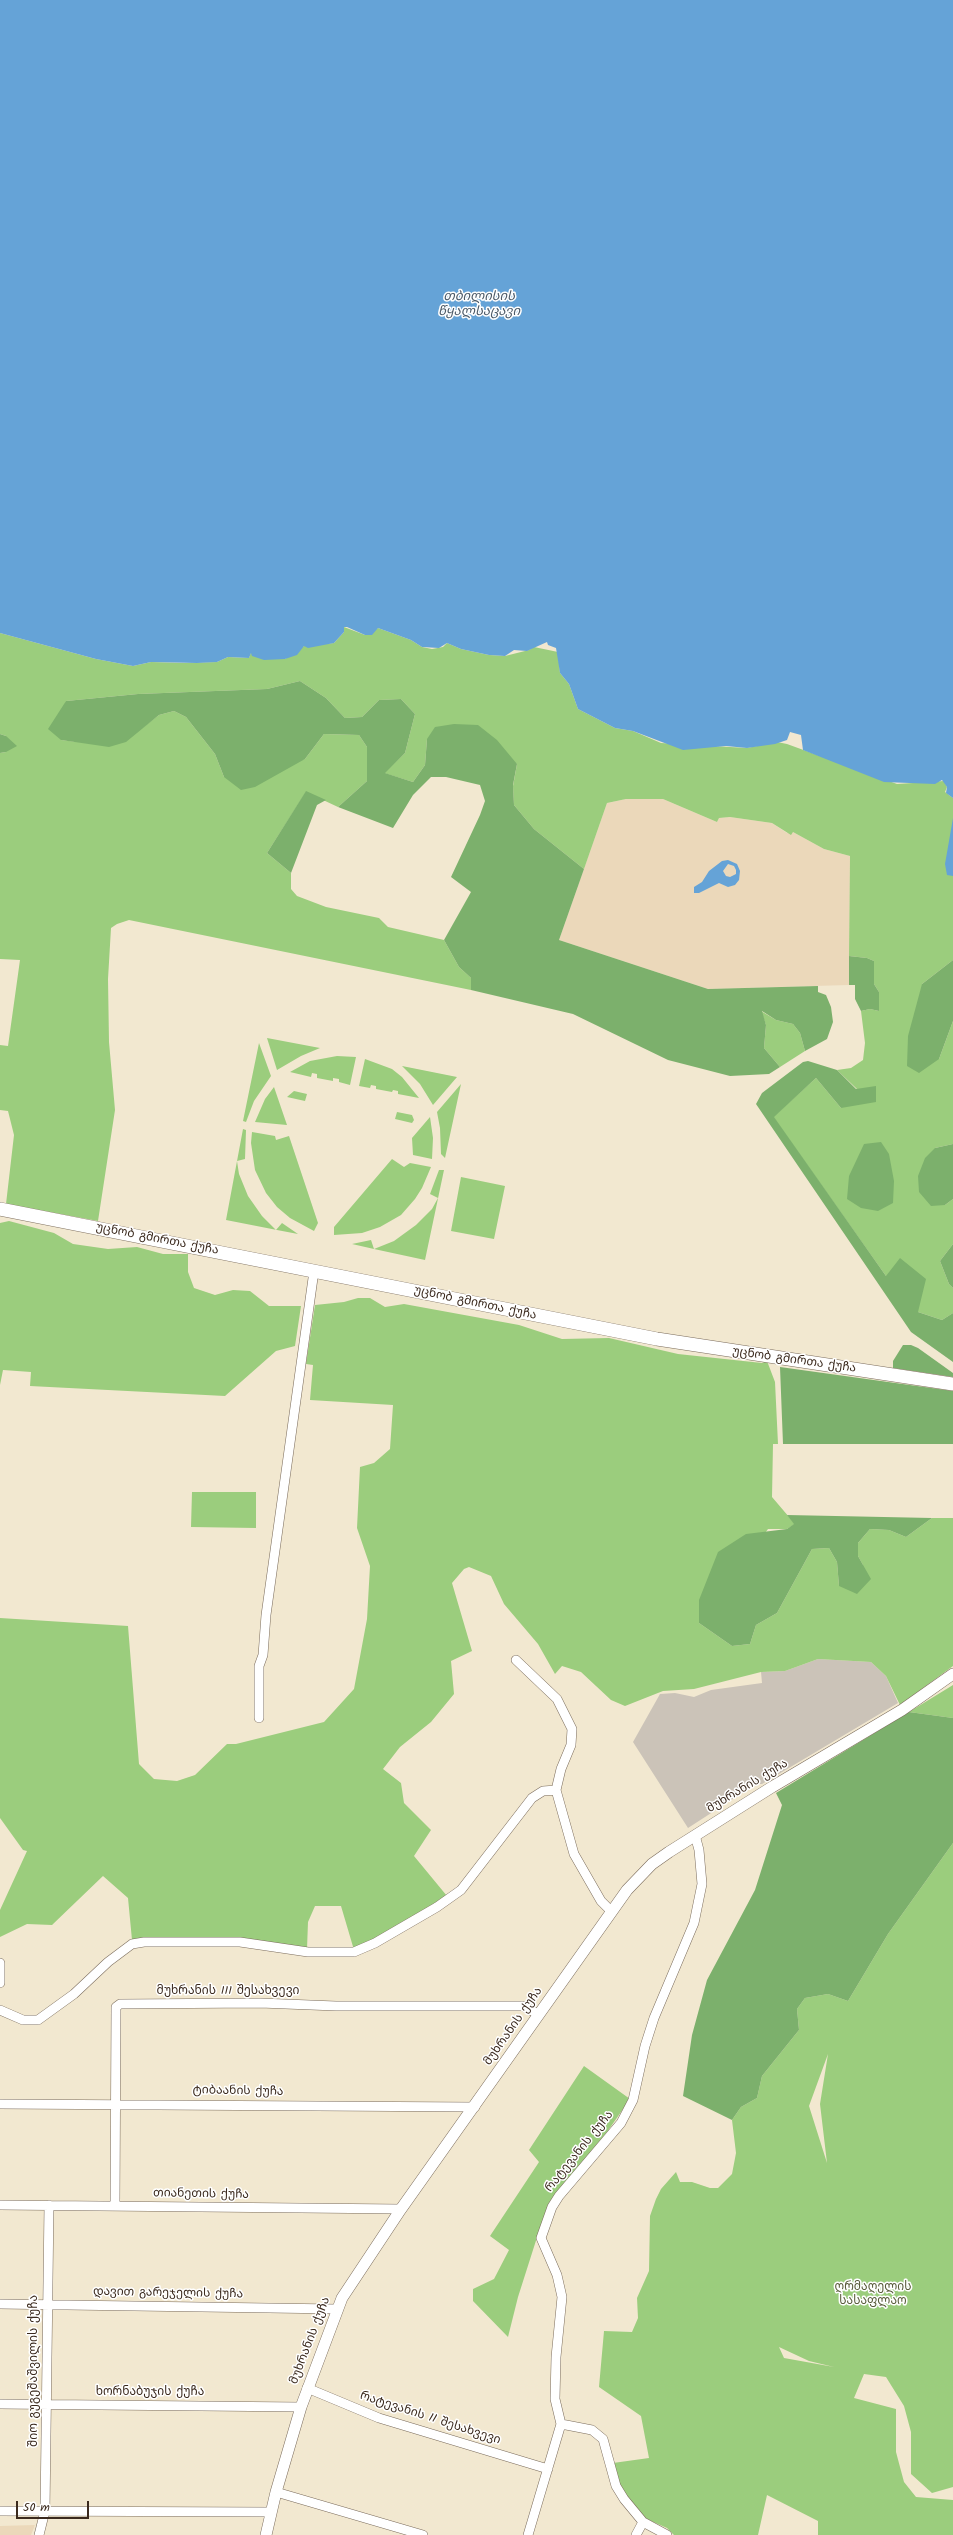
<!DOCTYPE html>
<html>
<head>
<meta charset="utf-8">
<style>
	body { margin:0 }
	#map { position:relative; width:953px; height:2535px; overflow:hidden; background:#f2e8d0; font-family:Kalam,sans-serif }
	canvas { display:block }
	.scale { position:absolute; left:16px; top:2501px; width:73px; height:18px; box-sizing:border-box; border:2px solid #3b2a1e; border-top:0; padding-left:5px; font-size:12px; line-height:14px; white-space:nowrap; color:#3b2a1e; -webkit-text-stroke:3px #fff; paint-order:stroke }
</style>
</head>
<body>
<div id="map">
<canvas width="953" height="2535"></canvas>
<div class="scale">50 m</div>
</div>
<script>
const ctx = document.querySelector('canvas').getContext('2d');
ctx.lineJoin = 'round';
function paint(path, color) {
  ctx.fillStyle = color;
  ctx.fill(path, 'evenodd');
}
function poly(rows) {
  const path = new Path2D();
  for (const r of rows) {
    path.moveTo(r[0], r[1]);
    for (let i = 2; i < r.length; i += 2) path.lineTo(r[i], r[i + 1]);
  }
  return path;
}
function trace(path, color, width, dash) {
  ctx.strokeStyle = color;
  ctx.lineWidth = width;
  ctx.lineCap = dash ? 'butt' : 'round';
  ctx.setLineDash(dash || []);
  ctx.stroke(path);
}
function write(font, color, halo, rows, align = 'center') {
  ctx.font = font + ' Kalam,"Noto Sans Georgian",sans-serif';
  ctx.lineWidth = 3;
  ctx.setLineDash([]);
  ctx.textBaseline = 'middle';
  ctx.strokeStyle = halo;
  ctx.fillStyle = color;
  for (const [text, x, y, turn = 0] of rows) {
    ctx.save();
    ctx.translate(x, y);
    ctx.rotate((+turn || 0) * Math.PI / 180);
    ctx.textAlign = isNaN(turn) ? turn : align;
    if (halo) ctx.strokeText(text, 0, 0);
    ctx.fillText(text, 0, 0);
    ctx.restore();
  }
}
const built = poly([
	[626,799,663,799,717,822,719,818,730,817,772,823,787,833,793,832,824,849,850,856,849,985,708,989,559,940,607,803],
	[35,2525,31,2535,0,2535,0,2526]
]);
const industrial = poly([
	[818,1659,871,1662,886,1676,898,1703,762,1784,756,1784,688,1828,633,1742,660,1694,675,1693,694,1697,711,1690,762,1683,761,1672,785,1671]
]);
const green = poly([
	[344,627,365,635,378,628,411,640,422,647,432,649,443,647,447,643,461,649,489,655,505,656,529,650,534,647,558,652,560,673,569,684,578,709,615,728,633,731,661,743,747,748,777,742,787,744,897,784,944,781,947,787,945,792,953,798,953,960,922,984,939,1059,953,1021,953,1144,935,1148,945,1205,953,1199,953,1244,940,1261,949,1284,953,1288,953,1313,942,1320,918,1312,886,1276,773,1117,816,1078,841,1108,857,1089,837,1070,851,1068,863,1060,865,1043,861,1011,870,1009,879,1011,879,992,874,984,874,961,867,958,849,956,850,856,824,849,793,832,791,835,772,823,730,817,719,818,717,822,663,799,626,799,607,803,584,869,534,829,514,805,513,786,517,764,427,739,425,765,413,782,384,773,405,753,415,714,401,699,379,700,362,717,345,718,326,698,300,681,267,689,138,694,66,701,61,740,77,742,142,728,159,715,174,711,186,717,215,754,224,777,305,759,324,734,359,735,367,747,367,781,338,807,306,792,267,853,291,873,291,889,297,896,326,907,379,918,388,927,444,940,459,967,471,978,471,990,129,920,117,924,111,928,108,979,109,1042,115,1110,98,1221,6,1204,14,1135,8,1111,0,1110,0,1045,8,1046,20,960,0,959,0,753,6,752,6,736,0,734,0,633,96,659,133,666,151,662,185,663,217,662,228,657,249,658,251,652,285,659,304,646,334,643,344,632],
	[761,1011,776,1020,793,1024,800,1033,805,1051,780,1067,764,1048,766,1025],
	[267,1038,320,1048,301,1056,277,1070],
	[259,1043,271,1076,254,1101,246,1122,243,1121],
	[337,1056,356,1057,350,1085,339,1082,339,1079,333,1078,333,1081,317,1078,317,1074,312,1073,311,1077,290,1072,310,1061],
	[365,1059,392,1069,402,1077,419,1098,398,1094,398,1091,393,1090,392,1092,376,1089,376,1086,371,1085,370,1088,359,1086],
	[402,1066,457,1077,433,1105,420,1084],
	[461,1084,445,1158,441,1154,440,1128,437,1112],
	[274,1087,287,1125,255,1122,265,1099],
	[294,1091,307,1094,305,1101,287,1097],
	[397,1112,412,1115,414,1120,412,1123,395,1119],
	[430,1117,433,1138,432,1159,413,1155,412,1138],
	[243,1129,246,1130,245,1159,237,1161,239,1174,248,1196,262,1216,276,1230,282,1223,298,1234,277,1230,226,1220],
	[252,1132,275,1136,276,1140,289,1136,318,1223,314,1231,290,1218,277,1207,266,1193,255,1170,251,1143],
	[392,1159,404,1167,410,1163,431,1167,422,1188,415,1199,401,1215,380,1227,362,1233,334,1235,334,1227],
	[439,1170,444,1170,425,1260,374,1249,352,1244,371,1240,374,1249,394,1241,416,1225,432,1209,438,1198,430,1194],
	[461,1177,505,1186,494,1239,451,1231],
	[9,1221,54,1233,73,1244,108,1249,137,1247,163,1254,188,1254,188,1272,194,1288,215,1295,233,1290,250,1291,269,1306,301,1306,295,1346,276,1351,225,1396,30,1386,31,1372,3,1370,0,1385,0,1223],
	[358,1298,370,1298,385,1307,404,1304,519,1325,562,1339,609,1338,678,1354,762,1363,767,1361,775,1382,778,1444,773,1444,772,1497,795,1524,787,1529,768,1529,699,1623,732,1646,750,1644,756,1625,777,1613,812,1549,829,1548,837,1562,839,1586,863,1565,858,1556,858,1543,870,1529,889,1530,906,1537,932,1518,953,1518,953,1666,900,1705,886,1676,871,1662,818,1659,785,1671,761,1672,694,1689,663,1691,625,1706,611,1700,581,1672,562,1666,555,1674,538,1644,504,1604,491,1576,469,1567,464,1569,452,1583,472,1651,451,1661,454,1694,431,1722,400,1747,383,1769,401,1783,404,1803,431,1830,414,1856,447,1896,440,1902,354,1950,341,1906,315,1906,308,1922,307,1949,132,1940,128,1898,103,1876,52,1925,27,1924,0,1937,0,1910,27,1851,23,1850,0,1818,0,1618,128,1626,139,1764,154,1779,177,1781,195,1775,227,1744,236,1744,324,1722,354,1689,367,1619,370,1566,357,1528,360,1467,374,1463,390,1449,393,1405,310,1400,313,1365,306,1364,315,1305,344,1302],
	[192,1492,256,1492,256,1528,191,1527],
	[953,1685,953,1718,909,1712],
	[953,1843,953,2487,932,2493,911,2474,911,2432,904,2406,886,2377,864,2374,854,2398,896,2409,896,2452,904,2482,916,2497,953,2500,953,2535,818,2535,818,2521,767,2495,758,2535,674,2535,667,2528,642,2517,617,2482,613,2463,649,2458,641,2416,599,2387,604,2331,632,2332,638,2318,637,2298,649,2271,650,2216,656,2199,661,2189,676,2172,680,2182,692,2182,710,2188,718,2188,732,2174,736,2153,732,2120,741,2107,757,2098,762,2076,799,2030,797,2009,805,1998,828,1994,848,2001,888,1934],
	[828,2054,820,2104,827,2163,809,2106],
	[779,2347,809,2361,834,2367,784,2358],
	[584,2066,630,2099,607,2132,556,2194,540,2228,518,2297,508,2337,473,2301,473,2289,494,2279,509,2250,490,2236,539,2162,529,2150]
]);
const forest = poly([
	[300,681,326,698,345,718,362,717,379,700,401,699,415,714,405,753,385,773,413,782,425,765,427,739,435,727,454,724,478,725,497,740,517,764,513,785,514,805,534,829,584,869,559,940,708,989,818,986,818,992,826,995,831,1007,833,1022,827,1039,805,1051,800,1033,793,1024,776,1020,762,1011,766,1025,764,1048,780,1067,769,1074,730,1076,668,1060,573,1014,471,990,471,978,459,967,444,940,471,892,451,877,480,815,485,801,480,785,446,777,431,777,413,795,393,828,338,807,367,781,367,747,359,735,324,734,305,759,255,787,241,790,224,777,215,754,186,717,174,711,159,715,126,742,109,747,61,740,48,729,66,701,138,694,267,689],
	[0,734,6,736,17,746,6,752,0,753],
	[306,791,326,800,317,805,291,873,267,853],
	[849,956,867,958,874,961,874,984,879,992,879,1011,870,1009,861,1011,855,999,855,985,849,985],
	[953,960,953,1021,939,1059,919,1073,907,1066,908,1036,922,984],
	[808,1061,837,1070,856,1089,876,1086,876,1102,841,1108,816,1078,774,1117,886,1276,900,1258,926,1279,918,1312,942,1320,953,1313,953,1362,911,1332,756,1104,762,1093,803,1062],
	[881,1142,889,1154,894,1181,893,1203,878,1211,861,1208,847,1199,849,1176,864,1144],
	[953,1144,953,1199,945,1205,931,1206,919,1192,918,1176,925,1158,935,1148],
	[953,1244,953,1288,949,1284,940,1261],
	[903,1345,911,1345,918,1348,953,1373,953,1377,893,1368,893,1361],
	[780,1367,953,1391,953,1444,783,1444],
	[787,1515,932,1518,906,1537,889,1530,870,1529,858,1543,858,1556,871,1579,857,1594,839,1586,837,1562,829,1548,812,1549,777,1613,756,1625,750,1644,732,1646,699,1623,699,1600,718,1552,746,1534,787,1529,794,1524],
	[909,1712,953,1718,953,1843,888,1934,848,2001,828,1994,805,1998,797,2009,799,2030,762,2076,757,2098,741,2107,732,2120,683,2096,692,2035,707,1980,755,1890,782,1805,776,1793]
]);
const water = poly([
	[0,0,953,0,953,798,946,793,947,787,942,780,935,784,884,782,803,750,801,735,790,732,787,740,775,744,747,748,726,746,683,750,633,731,615,728,578,709,569,684,560,673,556,648,548,645,547,642,527,651,514,650,505,656,489,655,461,649,447,643,439,648,422,647,411,640,378,628,372,635,365,635,347,627,344,627,344,632,334,643,308,648,304,646,297,655,285,659,264,660,252,656,251,653,249,658,228,657,217,662,197,663,151,662,133,666,96,659,0,633],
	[953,818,953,876,947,875,945,864],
	[728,860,737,864,740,871,739,880,735,885,728,887,719,883,699,893,694,893,694,887,702,882,709,871,722,861],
	[728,864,734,866,736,870,736,874,730,877,726,876,723,871]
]);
const minor = poly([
	[516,1660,557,1699,572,1729,571,1745,561,1769,556,1790,574,1854,601,1901,612,1912],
	[259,1718,259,1666,263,1655,266,1615,314,1271],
	[0,1963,0,1983],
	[0,2010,23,2020,38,2020,74,1994,108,1962,132,1944,144,1942,240,1942,308,1952,354,1952,375,1943,437,1907,461,1890,532,1798,543,1791,556,1790],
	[0,2104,475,2107],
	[0,2205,401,2209],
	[115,2206,116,2007,120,2004,260,2003,336,2006,523,2006,538,2014],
	[0,2304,336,2309],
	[307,2388,379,2418,548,2469],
	[0,2404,301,2407],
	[561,2424,592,2430,603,2439,616,2486,624,2499,643,2522,667,2535],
	[276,2492,423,2535],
	[0,2511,271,2512],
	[39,2535,45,2511,49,2205],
	[528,2535,561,2424,555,2399,556,2357,562,2297,557,2275,541,2238,552,2207,559,2196,621,2123,633,2100,645,2046,654,2018,694,1923,702,1884,699,1850,695,1835],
	[636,2535,643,2522]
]);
const tertiary = poly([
	[266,2535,276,2492,301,2407,342,2298,401,2209,627,1890,652,1864,669,1852,772,1787,902,1710,953,1674]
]);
const secondary = poly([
	[0,1209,657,1339,953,1384]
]);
const streetNames = [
	["უცნობ გმირთა ქუჩა",157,1240,11],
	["უცნობ გმირთა ქუჩა",475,1304,12],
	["უცნობ გმირთა ქუჩა",794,1361,8],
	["მუხრანის ქუჩა",748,1787,-31],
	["მუხრანის III შესახვევი",228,1992],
	["მუხრანის ქუჩა",514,2027,-55],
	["ტიბაანის ქუჩა",238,2092,1],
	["რატევანის ქუჩა",580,2152,-51],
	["თიანეთის ქუჩა",201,2195,1],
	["დავით გარეჯელის ქუჩა",168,2294,1],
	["მუხრანის ქუჩა",311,2341,-69],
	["შიო გუგეშაშვილის ქუჩა",35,2371,-90],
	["ხორნაბუჯის ქუჩა",150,2393],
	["რატევანის II შესახვევი",430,2419,18]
];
const parkNames = [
	["ღრმაღელის",873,2288],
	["სასაფლაო",873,2302]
];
const waterNames = [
	["თბილისის",479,298],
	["წყალსაცავი",479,313]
];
paint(built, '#ebd8ba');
paint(industrial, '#cbc3b8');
paint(green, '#9bcd7d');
paint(forest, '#7cb06c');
paint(water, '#65a3d7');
trace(minor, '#7b6c5c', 10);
trace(tertiary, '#7b6c5c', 12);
trace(secondary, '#7b6c5c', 14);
trace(minor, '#fff', 9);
trace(tertiary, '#fff', 11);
trace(secondary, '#fff', 13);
write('12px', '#3b2a1e', '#fff', streetNames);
write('12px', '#585b3a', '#fff', parkNames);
write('italic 13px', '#4c5a68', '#fff', waterNames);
</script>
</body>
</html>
